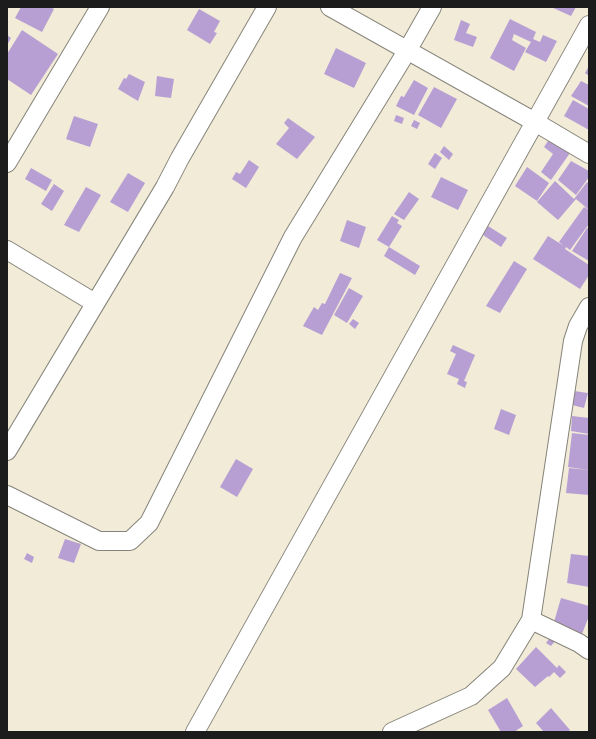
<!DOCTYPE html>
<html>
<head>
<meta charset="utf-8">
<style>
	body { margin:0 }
	#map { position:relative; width:596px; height:739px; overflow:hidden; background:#f1ebd8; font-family:"Libre Bodoni",serif }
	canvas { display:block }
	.frame { position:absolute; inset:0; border:8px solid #1c1c1c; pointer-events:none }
</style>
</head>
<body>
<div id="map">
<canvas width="596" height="739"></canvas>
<div class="frame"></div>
</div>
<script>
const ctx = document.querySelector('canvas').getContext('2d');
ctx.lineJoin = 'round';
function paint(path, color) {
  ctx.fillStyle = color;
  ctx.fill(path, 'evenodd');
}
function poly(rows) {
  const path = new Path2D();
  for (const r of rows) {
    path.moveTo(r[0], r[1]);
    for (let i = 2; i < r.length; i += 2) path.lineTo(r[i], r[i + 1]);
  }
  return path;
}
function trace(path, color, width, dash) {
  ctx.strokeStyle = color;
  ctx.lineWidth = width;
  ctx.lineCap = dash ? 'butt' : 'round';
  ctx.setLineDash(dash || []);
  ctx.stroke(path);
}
const building = poly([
	[21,7,50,7,54,9,42,32,15,18],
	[551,7,576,7,571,16],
	[199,9,220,21,214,32,217,33,210,44,187,30],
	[510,19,536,32,533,39,540,42,543,35,557,41,546,62,525,52,531,42,514,34,512,40,526,48,514,71,490,58],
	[461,20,470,24,466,33,477,37,473,47,454,40],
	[22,30,58,54,31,95,7,79,7,54],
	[7,35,11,38,7,45],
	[336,48,366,63,354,88,324,74],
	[589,66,589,76,585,73],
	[129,74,145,82,138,101,118,89,124,78,126,79],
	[157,76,174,79,171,98,155,96],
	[414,80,428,88,414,115,396,106,401,96,404,97],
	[581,81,589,85,589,106,571,96],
	[434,87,457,99,441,128,418,115],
	[573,100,589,109,589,130,564,116],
	[396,115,404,118,402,124,394,121],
	[74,116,98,124,90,147,66,139],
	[288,118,315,137,297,159,276,144,289,128,284,123],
	[414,120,420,123,417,129,411,126],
	[550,138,570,153,551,180,541,172,553,154,544,147],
	[444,146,453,154,449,160,440,152],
	[435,153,442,158,435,169,428,164],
	[249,160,259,167,246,188,232,179,236,172,240,174],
	[571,161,589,171,589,177,576,195,558,180],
	[527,167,549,183,537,201,515,186],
	[31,168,52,180,46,191,25,179],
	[128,173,145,183,128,212,110,202],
	[441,177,468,190,458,210,431,197],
	[555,181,574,199,587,182,589,184,589,210,576,199,558,220,537,202],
	[54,184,64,191,52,211,41,204],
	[86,187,101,195,79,232,64,225],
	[409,192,419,199,404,220,394,214],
	[584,207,589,210,589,224,570,250,566,247,565,249,589,265,589,275,580,289,533,259,548,236,564,246,559,242],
	[392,216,399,220,397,223,402,226,389,247,377,240],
	[347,220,366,227,359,248,340,241],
	[488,226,507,238,501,247,483,235],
	[587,228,589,229,589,261,572,251],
	[389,247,420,266,415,275,384,256],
	[514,261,527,269,500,313,486,306],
	[340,273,352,278,322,335,303,326,314,307,318,310,322,303,325,304],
	[349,288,363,296,347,323,334,315],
	[353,319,359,323,355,329,349,324],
	[453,345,475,355,464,381,467,382,465,388,457,384,459,379,447,374,456,354,450,351],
	[574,391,588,393,584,408,572,405],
	[501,409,516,415,509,435,494,429],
	[572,416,589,418,589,434,571,431],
	[572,433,589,435,589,470,568,467],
	[236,459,253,469,237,497,220,487],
	[569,468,589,470,589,495,566,493],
	[65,539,81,544,74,563,58,558],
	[27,553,34,557,32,563,24,559],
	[571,554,589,556,589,587,567,583],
	[561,598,589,606,589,616,582,634,554,622],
	[551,636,556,640,551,646,546,643],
	[536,647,557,668,559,665,566,672,560,678,554,672,549,677,548,676,535,687,516,669],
	[507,698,523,726,514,732,501,732,488,710],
	[551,708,570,730,568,732,544,732,536,723]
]);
const minor = poly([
	[330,7,535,122,589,154],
	[7,163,100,7],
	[7,250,95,303],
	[589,307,578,326,573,341,531,620,579,643,589,650],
	[7,451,165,187,180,158,267,7],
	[7,495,99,541,130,541,149,523,293,237,407,51,432,7],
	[195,732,589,25],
	[392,732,471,696,502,668,531,620]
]);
paint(building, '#b79fd3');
trace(minor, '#86847a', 20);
trace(minor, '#fff', 18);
</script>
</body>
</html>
